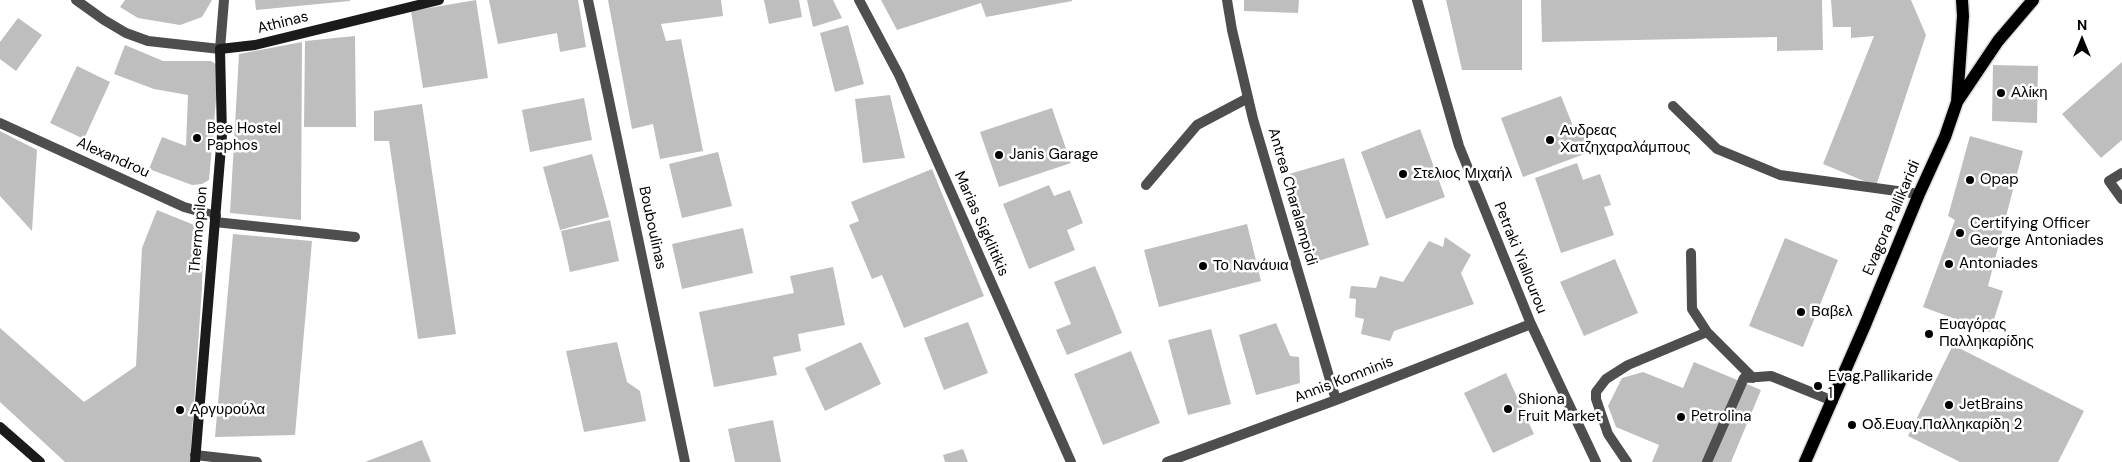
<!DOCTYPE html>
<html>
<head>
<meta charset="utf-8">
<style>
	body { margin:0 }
	#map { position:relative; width:2122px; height:462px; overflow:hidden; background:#fff; font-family:"DM Sans",sans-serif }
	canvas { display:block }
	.north { position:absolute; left:2057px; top:15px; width:50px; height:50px; -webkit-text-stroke:4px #fff; paint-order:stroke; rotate:0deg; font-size:14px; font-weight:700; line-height:20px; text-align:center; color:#000 }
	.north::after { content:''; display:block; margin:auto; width:18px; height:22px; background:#000; clip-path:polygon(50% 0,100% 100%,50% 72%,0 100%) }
</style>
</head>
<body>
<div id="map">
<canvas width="2122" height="462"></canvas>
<div class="north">N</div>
</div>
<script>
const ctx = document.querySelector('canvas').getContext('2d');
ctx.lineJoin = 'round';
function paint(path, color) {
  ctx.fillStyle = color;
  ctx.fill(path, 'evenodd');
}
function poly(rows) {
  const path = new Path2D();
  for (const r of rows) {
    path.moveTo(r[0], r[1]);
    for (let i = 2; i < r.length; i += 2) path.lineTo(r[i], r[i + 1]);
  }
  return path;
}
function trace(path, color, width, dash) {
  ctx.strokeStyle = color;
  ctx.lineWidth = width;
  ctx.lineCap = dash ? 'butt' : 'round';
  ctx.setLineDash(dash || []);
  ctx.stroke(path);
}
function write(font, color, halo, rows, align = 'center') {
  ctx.font = font + ' "DM Sans",sans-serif';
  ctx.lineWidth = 5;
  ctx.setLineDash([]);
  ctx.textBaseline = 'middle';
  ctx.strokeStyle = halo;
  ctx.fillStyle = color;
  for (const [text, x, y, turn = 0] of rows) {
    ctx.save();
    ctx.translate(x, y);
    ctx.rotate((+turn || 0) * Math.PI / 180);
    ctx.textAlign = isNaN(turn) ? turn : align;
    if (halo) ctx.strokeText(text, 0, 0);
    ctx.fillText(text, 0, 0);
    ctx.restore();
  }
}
const building = poly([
	[125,0,212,0,202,17,180,25,138,18,120,7],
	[255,0,350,0,350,1,256,10],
	[476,0,488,78,423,88,411,11],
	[489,0,578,0,586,47,560,52,557,33,498,44],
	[608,0,721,0,723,16,661,24,666,41,681,39,703,151,660,159,653,124,632,129],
	[764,0,799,0,802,17,769,24],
	[807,0,833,0,842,18,813,27],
	[881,0,1072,0,1072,1,986,17,981,3,897,30],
	[1244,0,1299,0,1298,13,1244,11],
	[1446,0,1522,0,1522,70,1462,70],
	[1541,0,1822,0,1823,50,1777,51,1777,37,1542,42],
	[1831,0,1911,0,1926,35,1876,186,1823,164,1874,36,1851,38,1851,27,1833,27],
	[18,18,42,35,16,71,0,59,0,42],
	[848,25,864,84,835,92,820,33],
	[355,36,356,127,304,127,305,41],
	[302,42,301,220,230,213,239,54],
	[125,45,163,61,211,61,219,66,209,180,202,184,192,185,149,169,162,137,186,146,188,95,154,89,114,74],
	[2122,62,2122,140,2101,158,2062,114],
	[1993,65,2038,66,2037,123,1992,121],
	[77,66,110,82,84,139,50,123],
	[890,95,905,158,863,163,855,99],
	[1561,96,1575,131,1586,126,1595,150,1523,177,1501,118],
	[584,98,592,140,530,152,522,110],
	[422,104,456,334,418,339,389,141,374,141,374,111],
	[1052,108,1071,163,999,187,980,132],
	[1420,129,1445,197,1386,219,1361,152],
	[0,131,37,150,32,231,0,196],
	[1970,136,2023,151,1988,286,2003,291,1990,332,1923,307,1955,220,1948,216],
	[718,152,732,206,682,218,669,164],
	[592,154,609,217,560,230,543,167],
	[1344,158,1369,245,1315,262,1289,174],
	[1577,163,1583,180,1600,174,1611,205,1604,207,1614,235,1561,253,1535,178],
	[932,169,984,296,904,328,882,275,872,279,849,225,859,221,851,202],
	[1049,185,1054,196,1070,190,1083,223,1067,230,1075,250,1029,269,1003,204],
	[157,210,194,225,203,242,202,287,190,462,65,462,0,402,0,328,84,402,136,366,142,248],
	[610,220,619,261,570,272,561,231],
	[1247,224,1261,281,1159,307,1144,250],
	[743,228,753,273,682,289,672,244],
	[233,234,312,241,295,435,215,437],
	[1445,237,1471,255,1461,273,1474,304,1394,331,1390,341,1361,334,1364,319,1355,317,1356,299,1349,298,1351,286,1376,288,1380,276,1403,282,1429,241,1443,247],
	[1785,238,1838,260,1803,347,1749,326],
	[1615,259,1638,313,1584,336,1560,282],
	[1095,266,1122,333,1067,355,1056,330,1071,324,1054,282],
	[833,267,845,325,798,334,801,351,773,357,777,375,714,387,699,312,794,293,790,276],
	[968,322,988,373,944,390,924,338],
	[1276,323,1290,356,1299,357,1300,383,1256,395,1239,335],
	[1211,329,1231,404,1188,415,1168,340],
	[617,342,627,382,640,391,646,421,584,432,566,351],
	[861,342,881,384,825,411,805,368],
	[1953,345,2084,411,2058,462,1960,462,1908,436],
	[1131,351,1160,423,1103,445,1074,374],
	[1694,362,1761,390,1731,462,1652,462,1659,445,1616,427,1608,406,1622,378,1643,372,1683,388],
	[1506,373,1534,434,1493,453,1464,393],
	[773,420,781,462,735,462,728,429],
	[422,440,431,462,365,462],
	[963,449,968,462,945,462,943,455]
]);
const lane = poly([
	[1673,106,1717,149,1780,175,1919,194],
	[2122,173,2109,181,2122,199],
	[1146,185,1197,125,1248,98],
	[215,222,355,237],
	[1691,253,1692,309,1707,332,1753,378],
	[195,455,257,462],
	[1627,462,1608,434,1596,399,1596,392,1606,379,1628,365,1707,332],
	[1707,462,1744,378,1771,376,1833,401]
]);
const street = poly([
	[76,0,104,20,126,33,148,41,220,49,224,0],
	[588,0,685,462],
	[859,0,899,75,1071,462],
	[1227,0,1232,30,1253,119,1336,400],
	[1417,0,1459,146,1531,324,1596,462],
	[0,123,184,207,216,216],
	[1167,462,1336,400,1531,324]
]);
const secondary = poly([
	[0,427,40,462],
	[195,462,222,135,220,49,255,45,439,0]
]);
const primary = poly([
	[1957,102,1963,16,1962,0],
	[1805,462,1865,325,1919,194,1945,137,1957,102,1998,41,2033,0]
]);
const markers = [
	[2001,93,5,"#000"],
	[197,138,5,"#000"],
	[1550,140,5,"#000"],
	[999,155,5,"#000"],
	[1403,174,5,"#000"],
	[1970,180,5,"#000"],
	[1960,233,5,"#000"],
	[1949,264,5,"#000"],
	[1203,266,5,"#000"],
	[1801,312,5,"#000"],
	[1929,334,5,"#000"],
	[1818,386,5,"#000"],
	[1949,405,5,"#000"],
	[1508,409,5,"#000"],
	[180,410,5,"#000"],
	[1681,417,5,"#000"],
	[1852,425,5,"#000"]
];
const streetNames = [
	["Athinas",283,23,-14],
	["Alexandrou",113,158,24],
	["Antrea Charalampidi",1292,197,74],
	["Evagora Pallikaridi",1892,218,-67],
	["Marias Sigklitikis",981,224,66],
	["Bouboulinas",652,228,78],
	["Thermopilon",199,230,-85],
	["Petraki Yiallourou",1520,258,68],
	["Annis Komninis",1344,380,-21]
];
const poiNames = [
	["Αλίκη",2011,93],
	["Bee Hostel",207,129],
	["Paphos",207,146],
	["Ανδρεας",1560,131],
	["Χατζηχαραλάμπους",1560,148],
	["Janis Garage",1009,155],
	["Στελιος Μιχαήλ",1413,174],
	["Opap",1980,180],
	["Certifying Officer",1970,224],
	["George Antoniades",1970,241],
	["Antoniades",1959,264],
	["Το Νανάυια",1213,266],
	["Βαβελ",1811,312],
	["Ευαγόρας",1939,325],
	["Παλληκαρίδης",1939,342],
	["Evag.Pallikaride",1828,377],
	["1",1828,394],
	["Shiona",1518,400],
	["Fruit Market",1518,417],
	["JetBrains",1959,405],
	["Αργυρούλα",190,410],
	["Petrolina",1691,417],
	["Οδ.Ευαγ.Παλληκαρίδη 2",1862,425]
];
paint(building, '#bebebe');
trace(primary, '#dbdbdb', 15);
trace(lane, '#4e4e4e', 10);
trace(street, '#4e4e4e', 10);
trace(secondary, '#1b1b1b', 10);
trace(primary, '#000', 12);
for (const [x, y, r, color] of markers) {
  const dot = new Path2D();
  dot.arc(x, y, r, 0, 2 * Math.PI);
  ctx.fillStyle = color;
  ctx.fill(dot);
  trace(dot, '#fff', 2);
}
write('15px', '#000', '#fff', streetNames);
write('15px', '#000', '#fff', poiNames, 'left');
</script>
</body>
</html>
